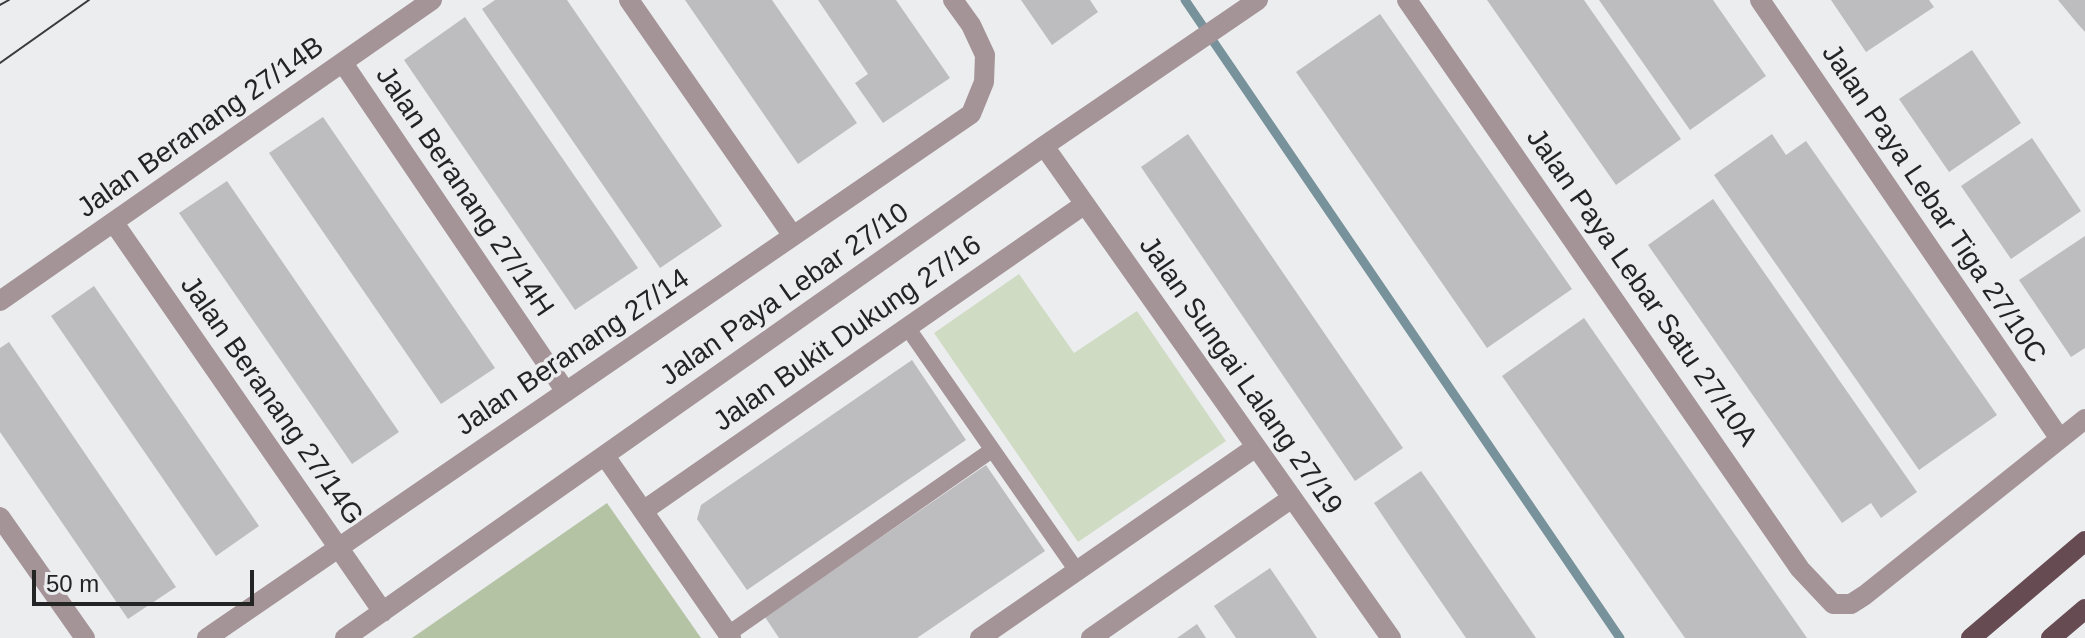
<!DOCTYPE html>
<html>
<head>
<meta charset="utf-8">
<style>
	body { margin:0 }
	#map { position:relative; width:2085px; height:638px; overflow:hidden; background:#ecedef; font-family:Helvetica,sans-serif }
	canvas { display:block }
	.scale { position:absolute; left:32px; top:570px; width:222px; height:36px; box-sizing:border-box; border:4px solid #232424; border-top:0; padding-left:10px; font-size:24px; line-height:28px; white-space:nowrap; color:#232424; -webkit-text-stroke:6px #ecedef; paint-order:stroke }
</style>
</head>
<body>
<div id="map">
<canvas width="2085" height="638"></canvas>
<div class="scale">50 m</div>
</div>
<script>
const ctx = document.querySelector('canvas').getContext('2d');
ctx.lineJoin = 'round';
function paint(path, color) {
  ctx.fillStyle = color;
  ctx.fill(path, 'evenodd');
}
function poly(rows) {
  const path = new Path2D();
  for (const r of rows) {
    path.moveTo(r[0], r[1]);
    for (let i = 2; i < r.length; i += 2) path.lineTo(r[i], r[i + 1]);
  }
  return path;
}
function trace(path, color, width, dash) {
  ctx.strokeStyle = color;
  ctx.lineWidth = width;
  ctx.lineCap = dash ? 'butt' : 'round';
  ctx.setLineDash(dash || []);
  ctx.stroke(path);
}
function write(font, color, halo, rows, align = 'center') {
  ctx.font = font + ' Helvetica,sans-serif';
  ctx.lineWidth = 7;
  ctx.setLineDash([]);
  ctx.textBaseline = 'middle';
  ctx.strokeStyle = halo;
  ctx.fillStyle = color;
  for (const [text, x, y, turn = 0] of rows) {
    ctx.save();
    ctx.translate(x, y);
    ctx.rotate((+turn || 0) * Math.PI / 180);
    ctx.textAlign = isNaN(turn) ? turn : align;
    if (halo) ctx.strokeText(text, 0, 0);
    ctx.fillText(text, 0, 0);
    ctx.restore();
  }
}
const green = poly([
	[1019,274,1074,353,1137,311,1226,441,1078,542,934,333]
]);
const forest = poly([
	[607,503,701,638,412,638]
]);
const stream = poly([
	[1185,0,1620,638]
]);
const building = poly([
	[495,0,567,0,722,226,660,268,482,9],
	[685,0,772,0,857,123,798,164],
	[818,0,896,0,950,78,883,123,855,83,868,74],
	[1021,0,1090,0,1098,12,1052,45],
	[1487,0,1584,0,1681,139,1616,185],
	[1599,0,1713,0,1766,76,1690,130],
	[1831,0,1929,0,1934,7,1866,52],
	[2058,0,2085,0,2085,32,2077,23],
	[1380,14,1572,289,1487,348,1296,72],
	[465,17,638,268,575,310,404,60],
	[1972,50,2021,123,1949,172,1899,99],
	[323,117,495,368,441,404,269,153],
	[1188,134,1403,448,1355,481,1141,167],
	[1772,134,1786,155,1806,141,1997,415,1919,470,1714,175],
	[2032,138,2081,211,2011,259,1961,186],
	[227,181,399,432,352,464,179,213],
	[1713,199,1917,492,1881,518,1871,503,1842,523,1648,245],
	[2085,236,2085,348,2071,357,2019,280],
	[94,286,259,526,216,556,51,316],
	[1584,318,1680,456,1807,638,1685,638,1617,541,1502,376],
	[9,342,176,587,128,619,0,432,0,348],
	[912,360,966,440,747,590,697,519,701,505],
	[986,465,1045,551,917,638,779,638,765,617],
	[1421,471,1438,495,1536,638,1466,638,1407,552,1374,503],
	[1270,568,1304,618,1317,638,1236,638,1214,606],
	[1197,624,1206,638,1177,638]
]);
const service = poly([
	[907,327,1077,571],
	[728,634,992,450]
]);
const minor = poly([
	[629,0,793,236],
	[1407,0,1800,569,1833,604,1851,604,1865,595,2085,419],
	[1760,0,2060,439],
	[343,63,566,392],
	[1044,146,1391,638],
	[114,223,383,612],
	[0,301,432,0],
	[605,456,731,638],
	[643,511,1085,204],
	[0,517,85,638],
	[207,638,971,114,984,82,985,55,971,25,953,0],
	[345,638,1044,146,1258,0],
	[980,638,1256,447],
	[1091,638,1292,498]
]);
const primary = poly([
	[1971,638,2085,541],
	[2051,638,2085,609]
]);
const tram = poly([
	[0,5,9,0],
	[0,63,89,0]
]);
const streetNames = [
	["Jalan Beranang 27/14B",201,128,-35],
	["Jalan Beranang 27/14H",464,192,56],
	["Jalan Paya Lebar Tiga 27/10C",1933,204,56],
	["Jalan Paya Lebar Satu 27/10A",1641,288,55],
	["Jalan Paya Lebar 27/10",785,295,-35],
	["Jalan Bukit Dukung 27/16",848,334,-35],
	["Jalan Beranang 27/14",573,353,-34],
	["Jalan Sungai Lalang 27/19",1240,376,55],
	["Jalan Beranang 27/14G",271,401,55]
];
paint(green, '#d0dbc4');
paint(forest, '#b5c3a5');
trace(stream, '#77929b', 9);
paint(building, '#bdbcbe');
trace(service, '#a49497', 16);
trace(minor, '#a49497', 20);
trace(primary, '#674b52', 20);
trace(tram, '#3a3b3c', 2);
write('28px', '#232424', '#ecedef', streetNames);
</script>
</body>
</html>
